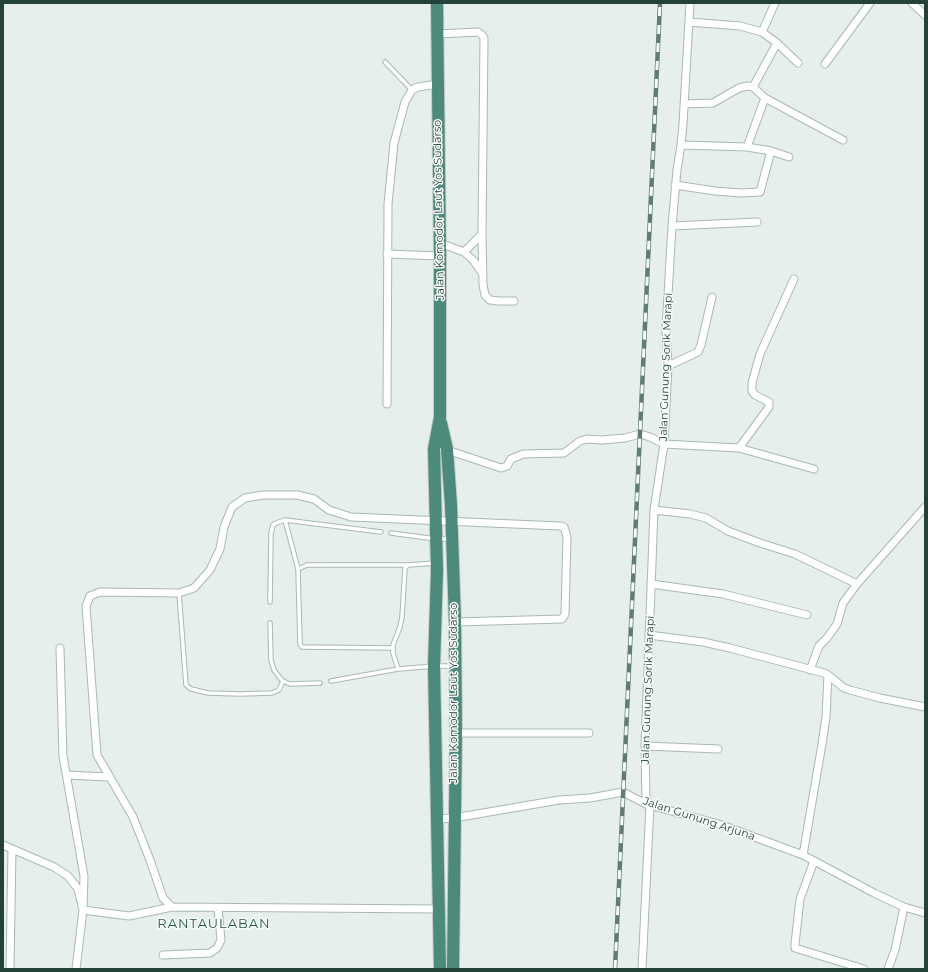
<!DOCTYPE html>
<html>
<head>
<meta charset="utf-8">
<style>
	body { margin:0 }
	#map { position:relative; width:928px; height:972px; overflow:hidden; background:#e6efeb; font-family:Montserrat,sans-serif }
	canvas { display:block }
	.frame { position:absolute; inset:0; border:4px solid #24423a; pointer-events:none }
</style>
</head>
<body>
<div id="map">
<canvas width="928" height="972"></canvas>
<div class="frame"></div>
</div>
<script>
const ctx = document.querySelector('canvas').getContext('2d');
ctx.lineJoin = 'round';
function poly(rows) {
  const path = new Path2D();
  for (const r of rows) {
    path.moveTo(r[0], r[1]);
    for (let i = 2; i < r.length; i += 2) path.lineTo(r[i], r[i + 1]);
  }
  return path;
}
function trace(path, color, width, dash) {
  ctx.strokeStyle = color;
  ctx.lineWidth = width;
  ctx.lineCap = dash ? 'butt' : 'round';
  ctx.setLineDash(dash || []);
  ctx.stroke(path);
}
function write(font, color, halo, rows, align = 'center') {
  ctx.font = font + ' Montserrat,sans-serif';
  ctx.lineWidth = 3;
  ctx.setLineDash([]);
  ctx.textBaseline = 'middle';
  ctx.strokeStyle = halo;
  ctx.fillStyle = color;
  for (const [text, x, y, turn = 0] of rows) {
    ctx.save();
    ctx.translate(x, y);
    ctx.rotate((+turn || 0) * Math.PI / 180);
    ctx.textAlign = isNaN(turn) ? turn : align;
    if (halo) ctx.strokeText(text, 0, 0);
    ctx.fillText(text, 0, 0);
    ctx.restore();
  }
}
const service = poly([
	[385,62,412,90],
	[285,520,298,569],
	[391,533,436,539,449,539],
	[179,593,186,685,191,689,208,693,240,694,272,693,279,690,283,681],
	[270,602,271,533,273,525,276,523,285,520,381,532],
	[270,623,271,660,274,670,280,678,283,681,290,684,320,683],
	[393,648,302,647,300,644,298,569,307,565,408,565],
	[398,669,393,653,393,645,400,627,402,617,405,568,408,565,436,563],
	[331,681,398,669,434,666,452,666]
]);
const minor = poly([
	[912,3,925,15],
	[689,22,740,26,762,32,777,43,798,63],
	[762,32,775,3],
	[437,34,478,32,482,35,484,38,482,234,483,285,485,295,490,300,499,301,514,301],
	[825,64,870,3],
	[753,87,777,43],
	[684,104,713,103,739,88,748,86,753,87,765,98,843,140],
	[681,145,747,147,771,151,789,157],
	[747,147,765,98],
	[675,185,715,191,741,193,760,192,771,151],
	[672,226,757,222],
	[440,243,464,252,474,261,482,273],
	[464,252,482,234],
	[387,254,440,256],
	[668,366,698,352,701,345,712,297],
	[387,404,388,204,394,143,405,102,412,90,418,87,438,84],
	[739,448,769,407,769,402,755,395,752,391,752,383,760,354,794,279],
	[444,449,501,468,507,466,511,459,523,454,564,453,580,441,587,439,602,440,625,438,640,434,650,437,664,444,739,448,814,469],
	[654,510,690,514,706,518,728,531,760,543,795,554,857,584],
	[651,584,723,594,807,615],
	[649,635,703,642,730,648,824,673,828,675,844,688,850,690,880,698,925,707],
	[60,648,63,756,84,876,83,910,76,969],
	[810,670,819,646,827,638,837,624,843,603,857,584,925,507],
	[456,733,589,733],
	[645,746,718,749],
	[67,775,108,777],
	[646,804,645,746,654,510,664,444,668,366,666,329,672,226,677,170,681,145,683,124,690,3],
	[437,819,454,818,559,800,590,798,623,792,646,804,722,825,803,855,874,893,904,907,925,913],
	[3,845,54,867,68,876,78,889,83,910,129,916,172,907,439,909],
	[803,855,822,744,826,717,828,675],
	[814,861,800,899,795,944,795,948,864,969],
	[172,907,163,898,150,860,133,817,97,755,86,606,90,596,100,592,179,593,194,588,210,570,220,549,224,527,232,507,245,498,263,495,297,495,314,499,329,510,351,517,560,526,564,527,565,530,567,537,565,614,562,619,455,622],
	[163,955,210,953,217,948,221,940,218,908],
	[10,969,12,849],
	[642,969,650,805],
	[888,969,895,950,904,907]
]);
const trunk = poly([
	[437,3,440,256,440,417,434,449,437,571,434,666,440,969],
	[441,423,447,449,451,505,455,622,456,733,453,969]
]);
const rail = poly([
	[615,969,660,3]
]);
const streetNames = [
	["Jalan Komodor Laut Yos Sudarso",439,210,-91],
	["Jalan Gunung Sorik Marapi",666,367,-88],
	["Jalan Gunung Sorik Marapi",648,690,-88],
	["Jalan Komodor Laut Yos Sudarso",454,693,-90],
	["Jalan Gunung Arjuna",699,819,18]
];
const quarterNames = [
	["RANTAULABAN",214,924]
];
trace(service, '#a8b8b2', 5.5);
trace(minor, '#a8b8b2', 9);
trace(trunk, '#c2cac8', 14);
trace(service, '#fff', 3.5);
trace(minor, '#fff', 7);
trace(trunk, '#4c8a7c', 12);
trace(rail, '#5f7d75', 4.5);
trace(rail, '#f7fbf9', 3, [9]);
write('11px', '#24423a', '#f7fbf9', streetNames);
ctx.letterSpacing = '1px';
write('13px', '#1f5548', '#f7fbf9', quarterNames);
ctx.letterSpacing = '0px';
</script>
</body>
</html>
